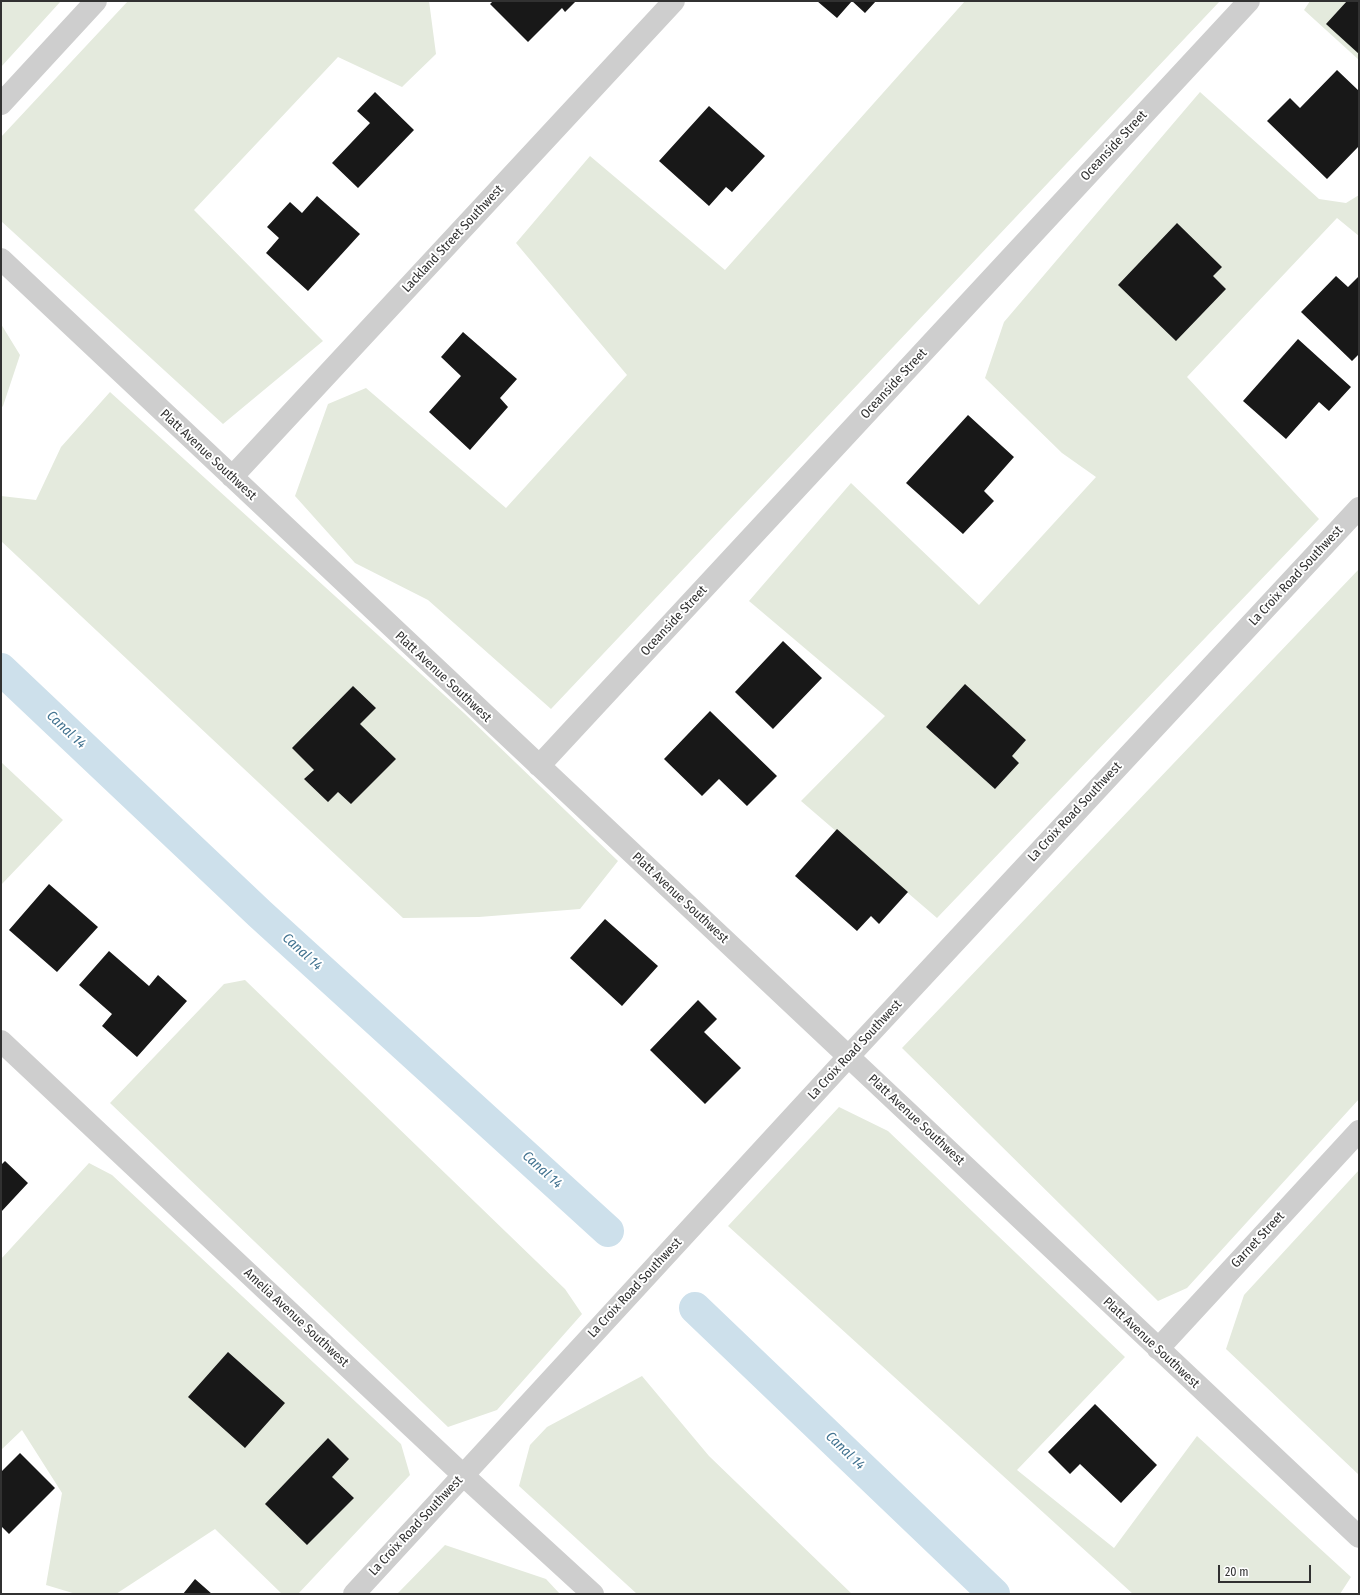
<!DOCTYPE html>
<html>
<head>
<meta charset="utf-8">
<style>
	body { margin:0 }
	#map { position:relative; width:1360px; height:1595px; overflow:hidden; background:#fff; font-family:"Fira Sans Condensed",sans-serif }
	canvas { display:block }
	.frame { position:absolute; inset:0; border:2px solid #313131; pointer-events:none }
	.scale { position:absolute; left:1218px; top:1565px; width:93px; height:18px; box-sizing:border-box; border:2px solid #313131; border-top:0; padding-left:5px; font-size:12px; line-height:14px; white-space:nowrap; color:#313131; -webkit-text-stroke:3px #fff; paint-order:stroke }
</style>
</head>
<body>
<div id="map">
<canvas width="1360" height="1595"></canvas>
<div class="frame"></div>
<div class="scale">20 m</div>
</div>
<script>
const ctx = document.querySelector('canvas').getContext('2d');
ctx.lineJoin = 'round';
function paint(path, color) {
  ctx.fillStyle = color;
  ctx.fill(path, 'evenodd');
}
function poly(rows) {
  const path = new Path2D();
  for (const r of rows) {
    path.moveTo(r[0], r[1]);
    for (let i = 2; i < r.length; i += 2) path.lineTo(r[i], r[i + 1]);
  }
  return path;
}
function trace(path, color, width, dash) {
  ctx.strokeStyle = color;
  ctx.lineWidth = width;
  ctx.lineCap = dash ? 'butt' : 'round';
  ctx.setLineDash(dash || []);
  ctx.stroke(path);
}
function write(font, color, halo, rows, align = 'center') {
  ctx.font = font + ' "Fira Sans Condensed",sans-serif';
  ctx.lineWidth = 4;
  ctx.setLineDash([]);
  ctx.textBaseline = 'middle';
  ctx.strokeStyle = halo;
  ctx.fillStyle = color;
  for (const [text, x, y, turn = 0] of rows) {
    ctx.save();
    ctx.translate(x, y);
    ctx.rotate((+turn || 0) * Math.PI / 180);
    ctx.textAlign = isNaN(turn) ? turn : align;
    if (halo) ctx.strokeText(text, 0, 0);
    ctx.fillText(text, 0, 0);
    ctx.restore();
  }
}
const green = poly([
	[1,1,61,1,1,67],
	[128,1,429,1,436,54,402,87,338,57,194,210,323,341,223,424,1,221,1,137],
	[965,1,1220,1,551,709,428,600,355,563,295,496,328,404,366,388,506,508,627,375,516,243,590,156,725,270],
	[1310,1,1359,1,1359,60,1304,10],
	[1200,92,1319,199,1346,203,1359,195,1359,236,1337,218,1187,377,1319,519,937,918,801,801,885,716,749,601,851,483,979,605,1096,477,1062,453,985,378,1004,322],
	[1,324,20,355,3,406,1,408],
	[110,392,464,713,618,861,580,909,479,917,403,918,1,541,1,496,36,500,61,447],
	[1359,569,1359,1099,1187,1288,1158,1301,902,1048],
	[1,762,63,820,1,885],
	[245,980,565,1289,582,1314,497,1410,448,1427,110,1103,224,984],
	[839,1107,888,1131,1125,1357,1017,1470,1114,1548,1197,1436,1351,1577,1340,1594,1133,1594,728,1226],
	[89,1163,112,1175,401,1444,410,1475,298,1594,282,1594,215,1529,116,1594,76,1594,46,1585,62,1493,22,1430,1,1450,1,1259],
	[1359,1170,1359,1475,1226,1349,1244,1295],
	[642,1376,709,1456,852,1594,637,1594,519,1486,530,1445,547,1427],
	[445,1545,546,1579,560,1594,397,1594]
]);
const canal = poly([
	[1,669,260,914,608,1231],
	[695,1308,994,1594]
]);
const building = poly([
	[493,1,576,1,565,12,562,8,528,42,490,4],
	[817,1,876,1,865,13,852,1,837,18],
	[1347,1,1359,1,1359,54,1326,24],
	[1337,70,1359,91,1359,146,1327,179,1267,121,1290,98,1300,108],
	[375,92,414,130,358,188,332,163,370,123,357,111],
	[709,106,765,156,732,192,726,187,709,206,659,161],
	[317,196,360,234,308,291,266,253,279,238,267,227,290,202,302,213],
	[1177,223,1222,267,1213,276,1226,289,1176,341,1118,285],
	[1336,276,1348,287,1359,276,1359,354,1352,361,1301,312],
	[463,332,517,379,500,398,508,407,470,450,429,412,461,376,441,357],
	[1298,339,1351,387,1329,411,1319,402,1286,439,1243,401],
	[968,415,1014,457,984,491,994,501,963,534,906,483],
	[783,641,822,678,773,729,735,692],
	[965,684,1026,740,1012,756,1019,763,995,789,926,727],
	[353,686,376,708,360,724,396,759,351,804,338,792,328,802,304,779,314,770,292,748],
	[710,711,777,776,747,806,719,779,702,796,664,759],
	[837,829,908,892,879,924,871,916,857,931,795,876],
	[49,884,98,927,57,972,9,930],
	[605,919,658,966,622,1006,570,958],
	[109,951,149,986,158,975,187,1001,137,1057,102,1026,112,1014,79,985],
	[698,1000,717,1019,704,1032,741,1068,705,1104,650,1050],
	[5,1161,28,1183,1,1212,1,1165],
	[228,1352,285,1403,245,1448,188,1397],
	[1095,1404,1157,1465,1121,1503,1080,1464,1070,1474,1048,1452],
	[328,1438,349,1459,332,1477,354,1498,307,1545,265,1504],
	[20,1453,55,1488,9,1534,1,1526,1,1472],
	[195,1579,212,1594,183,1594]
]);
const street = poly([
	[1,104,96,1],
	[1,259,1359,1537],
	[232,477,674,1],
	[539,766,1249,1],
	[1,1041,463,1475,593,1594],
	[1158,1349,1359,1131],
	[354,1594,848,1057,1359,508]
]);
const streetNames = [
	["Oceanside Street",1114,146,-47],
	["Lackland Street Southwest",453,239,-47],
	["Oceanside Street",894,384,-47],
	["Platt Avenue Southwest",208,455,43],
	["La Croix Road Southwest",1296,576,-47],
	["Oceanside Street",674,621,-47],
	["Platt Avenue Southwest",443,677,43],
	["La Croix Road Southwest",1075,812,-47],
	["Platt Avenue Southwest",680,898,43],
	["La Croix Road Southwest",855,1050,-47],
	["Platt Avenue Southwest",916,1120,43],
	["Garnet Street",1258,1240,-47],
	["La Croix Road Southwest",635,1288,-47],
	["Amelia Avenue Southwest",296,1318,43],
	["Platt Avenue Southwest",1151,1343,43],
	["La Croix Road Southwest",416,1526,-47]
];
const waterNames = [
	["Canal 14",66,730,43],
	["Canal 14",302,952,42],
	["Canal 14",542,1170,42],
	["Canal 14",845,1451,44]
];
paint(green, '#e4eadd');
trace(canal, '#cde0eb', 32);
paint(building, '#181818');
trace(street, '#cecece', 22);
write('13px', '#313131', '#fff', streetNames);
write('italic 14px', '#427390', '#fff', waterNames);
</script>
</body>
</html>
